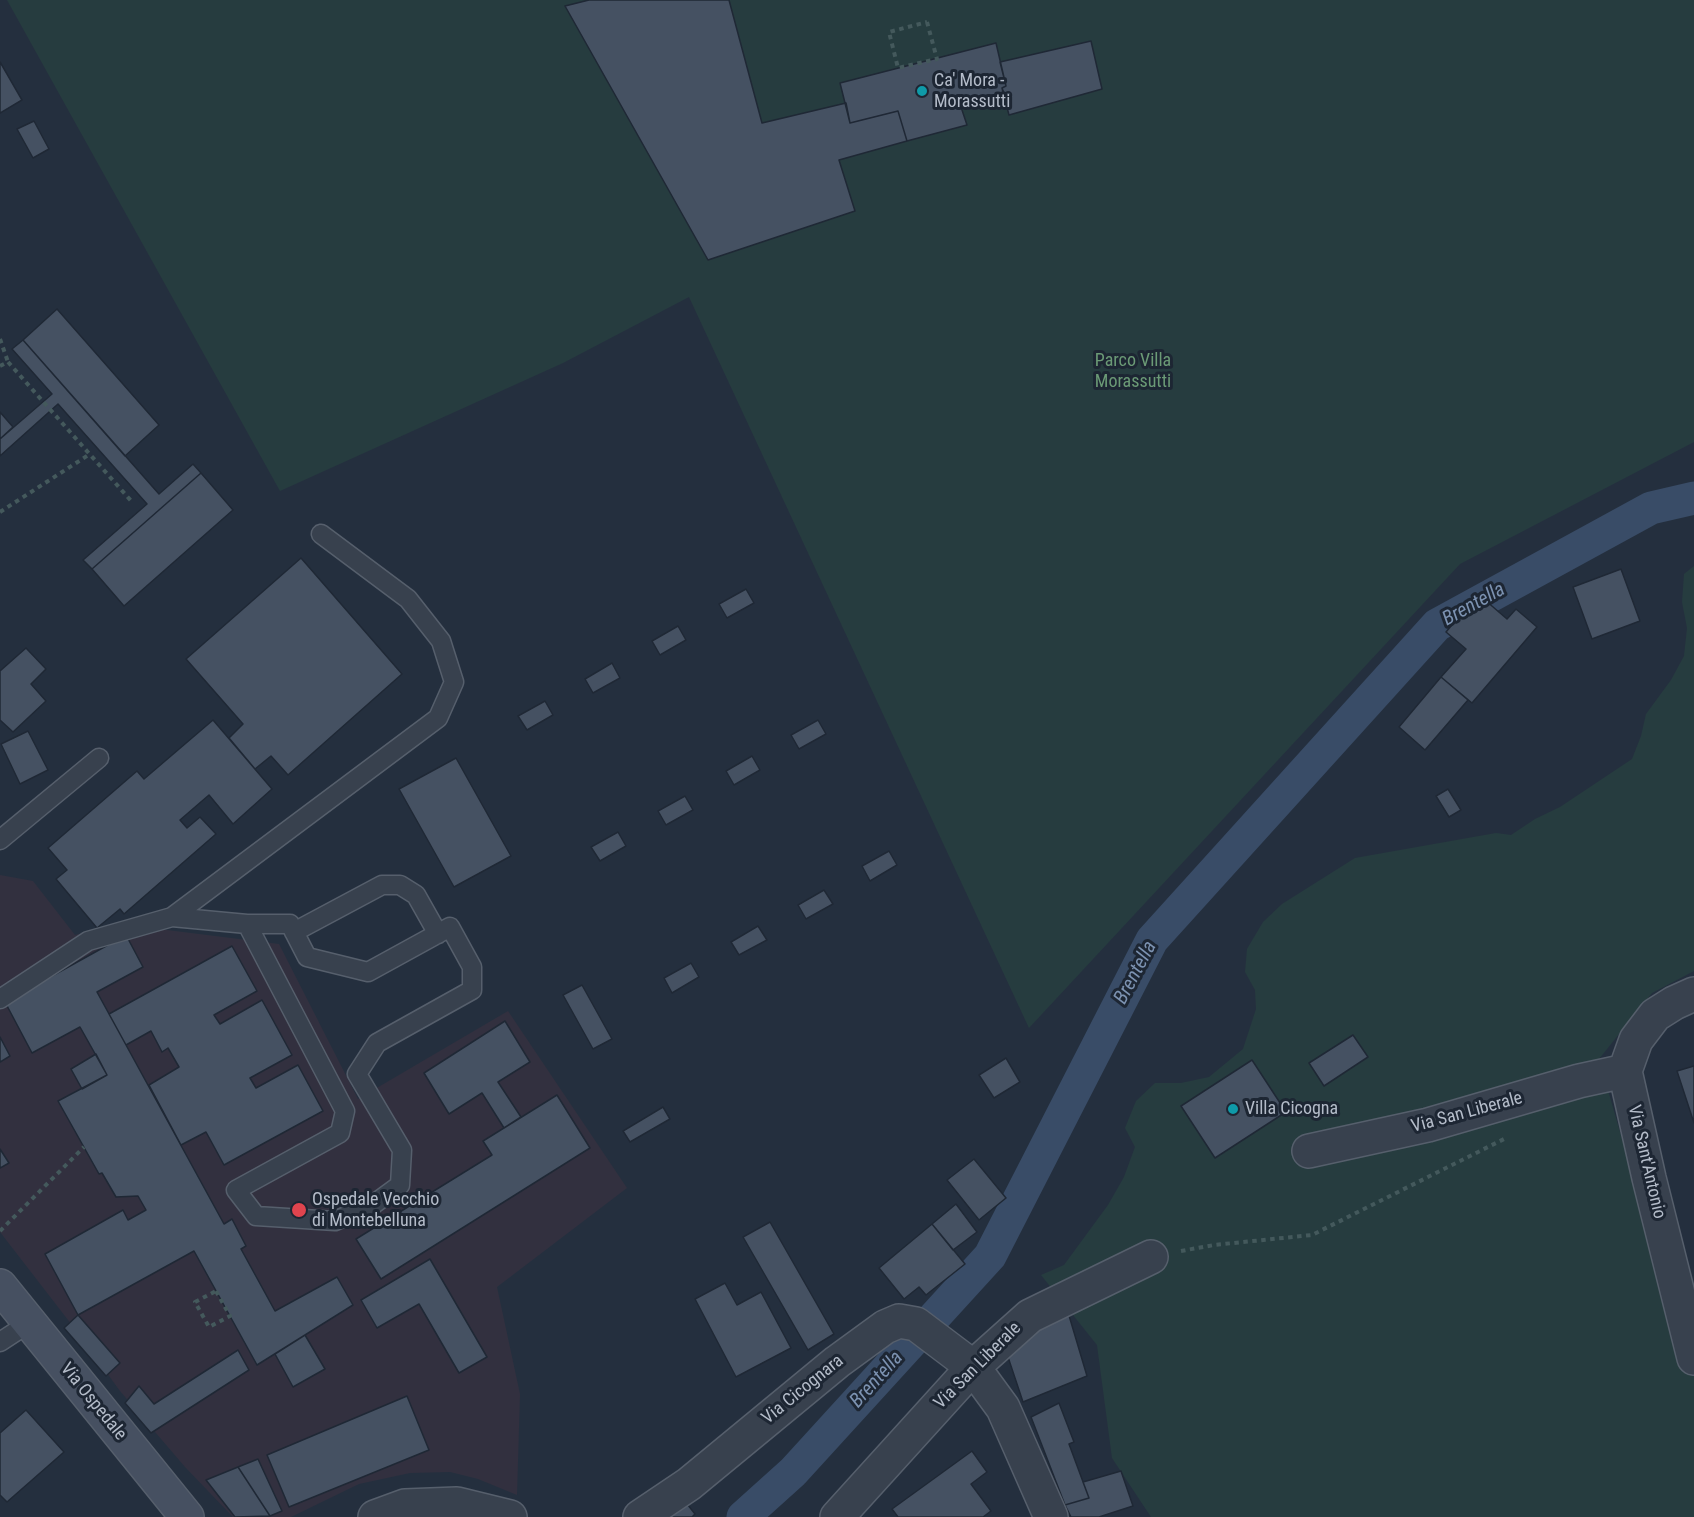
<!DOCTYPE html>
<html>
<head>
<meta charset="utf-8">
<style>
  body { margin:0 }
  canvas { display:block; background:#242f3e }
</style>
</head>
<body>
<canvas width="1694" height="1517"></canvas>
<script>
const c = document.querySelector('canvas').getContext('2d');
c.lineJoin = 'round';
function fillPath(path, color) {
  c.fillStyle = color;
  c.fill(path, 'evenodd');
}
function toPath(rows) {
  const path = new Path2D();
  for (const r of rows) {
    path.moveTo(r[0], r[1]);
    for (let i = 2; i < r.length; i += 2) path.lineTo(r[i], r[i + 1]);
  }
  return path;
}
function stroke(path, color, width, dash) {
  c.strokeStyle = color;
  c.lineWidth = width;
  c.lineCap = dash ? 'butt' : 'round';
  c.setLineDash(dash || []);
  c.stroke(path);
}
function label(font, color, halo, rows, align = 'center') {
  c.font = font + ' "Roboto Condensed",sans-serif';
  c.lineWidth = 6;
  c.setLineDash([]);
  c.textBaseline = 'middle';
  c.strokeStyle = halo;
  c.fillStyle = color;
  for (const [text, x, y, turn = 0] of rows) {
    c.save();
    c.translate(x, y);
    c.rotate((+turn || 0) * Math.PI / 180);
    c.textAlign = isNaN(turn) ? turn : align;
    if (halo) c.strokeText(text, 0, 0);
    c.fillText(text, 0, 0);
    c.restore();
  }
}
fillPath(toPath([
  [0,875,33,881,75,935,119,924,279,944,358,1099,508,1011,627,1188,497,1287,520,1394,517,1495,478,1479,450,1472,410,1473,359,1484,291,1517,233,1517,185,1467,120,1391,75,1329,0,1232]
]), '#32303f');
fillPath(toPath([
  [7,0,1694,0,1694,442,1460,564,1029,1028,689,297,563,363,280,491],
  [1694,566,1694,971,1652,993,1599,1059,1656,1257,1694,1352,1694,1517,1151,1517,1112,1458,1097,1345,1041,1275,1064,1265,1108,1205,1124,1177,1135,1147,1125,1128,1136,1101,1155,1083,1181,1083,1209,1077,1243,1049,1256,1009,1255,990,1245,972,1247,949,1263,922,1282,904,1355,858,1496,833,1511,835,1535,819,1560,807,1632,759,1641,736,1646,714,1671,680,1684,656,1687,628,1682,602,1684,574]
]), '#263c3f');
stroke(toPath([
  [743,1517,793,1472,990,1256,1152,940,1437,625,1651,508,1694,498]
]), '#394c67', 33);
const building = toPath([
  [589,0,729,0,762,123,846,103,850,123,898,111,907,141,839,160,855,211,708,260,565,6,589,0],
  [1091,41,1102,89,1009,115,1002,88,1006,86,1000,62,1091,41],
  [996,43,1006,86,1002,88,1004,93,960,104,967,125,907,141,898,111,850,123,840,83,996,43],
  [0,62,22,100,0,113,0,62],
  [34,121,49,149,33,158,17,129,34,121],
  [57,309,159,425,125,456,23,340,57,309],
  [23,340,159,494,193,464,201,473,92,569,83,560,147,504,58,404,0,456,0,439,52,394,12,349,23,340],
  [0,412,13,427,0,439,0,412],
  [201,473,233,510,124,606,92,569,201,473],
  [301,558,402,674,288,775,271,756,255,769,229,738,243,724,186,659,301,558],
  [1621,569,1640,621,1592,639,1573,587,1621,569],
  [746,589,754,603,727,618,719,604,746,589],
  [1478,594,1507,619,1516,609,1537,627,1472,703,1441,677,1466,649,1446,632,1478,594],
  [678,626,686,640,660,655,652,641,678,626],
  [26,648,46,669,31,684,46,701,13,732,0,720,0,671,26,648],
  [612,663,620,678,593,693,585,679,612,663],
  [1441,677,1468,700,1425,750,1399,727,1441,677],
  [545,701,553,715,527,730,518,716,545,701],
  [213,720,272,789,233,824,209,795,180,820,187,828,200,817,216,834,124,914,120,909,97,928,56,879,67,870,48,848,137,771,144,779,213,720],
  [818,720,826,734,799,749,791,735,818,720],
  [28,731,48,770,20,784,1,744,28,731],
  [752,756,760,770,734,785,726,771,752,756],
  [456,758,511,856,454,887,399,789,456,758],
  [1448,789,1461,810,1449,817,1436,796,1448,789],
  [685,796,693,810,666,825,658,811,685,796],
  [618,832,626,846,600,861,591,847,618,832],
  [889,851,897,865,870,881,862,866,889,851],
  [824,890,833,904,806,919,798,905,824,890],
  [758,926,767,940,739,955,731,942,758,926],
  [126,935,143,967,97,992,224,1224,232,1219,246,1246,241,1249,275,1311,337,1277,353,1305,257,1365,194,1251,78,1315,45,1254,123,1210,128,1220,146,1210,138,1196,116,1197,102,1173,99,1174,58,1101,107,1075,80,1027,32,1053,5,1002,126,935],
  [232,946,257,991,214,1015,220,1024,262,1000,292,1055,250,1078,256,1088,298,1065,323,1111,224,1165,206,1132,181,1145,149,1085,179,1067,168,1048,162,1052,151,1031,126,1045,109,1014,232,946],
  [691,963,699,977,672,993,664,978,691,963],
  [582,985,612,1039,593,1049,563,995,582,985],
  [505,1021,530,1062,498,1082,521,1117,504,1128,482,1093,449,1114,424,1073,505,1021],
  [1353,1035,1368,1057,1324,1086,1309,1063,1353,1035],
  [0,1037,10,1056,0,1062,0,1037],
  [96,1054,107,1075,82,1089,71,1069,96,1054],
  [1006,1058,1020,1082,994,1098,979,1075,1006,1058],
  [1252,1060,1286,1112,1215,1158,1181,1106,1252,1060],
  [1694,1066,1694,1123,1677,1071,1694,1066],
  [557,1095,590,1148,381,1279,356,1239,492,1155,483,1141,557,1095],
  [663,1107,670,1119,630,1142,623,1131,663,1107],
  [0,1149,9,1163,0,1168,0,1149],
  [974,1159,1006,1198,979,1220,947,1180,974,1159],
  [956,1204,977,1232,953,1250,932,1224,956,1204],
  [770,1222,834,1334,808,1350,743,1237,770,1222],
  [932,1224,965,1264,926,1295,919,1287,904,1299,879,1268,932,1224],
  [430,1259,487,1357,459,1373,419,1304,377,1328,361,1300,430,1259],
  [725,1283,737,1305,761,1292,791,1348,736,1377,695,1299,725,1283],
  [1065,1302,1087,1376,1023,1402,1004,1345,1065,1302],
  [78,1315,120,1363,106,1376,64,1328,78,1315],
  [305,1335,325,1369,293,1387,275,1354,305,1335],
  [238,1350,249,1370,151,1433,125,1403,139,1386,154,1404,238,1350],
  [407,1396,429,1450,289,1507,267,1455,407,1396],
  [1059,1403,1074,1442,1069,1444,1089,1498,1065,1505,1031,1417,1059,1403],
  [26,1410,64,1452,7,1502,0,1495,0,1433,26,1410],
  [972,1451,987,1472,971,1484,991,1511,983,1517,898,1517,892,1509,972,1451],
  [258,1459,282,1511,270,1516,238,1467,258,1459],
  [238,1467,270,1516,235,1517,206,1480,238,1467],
  [1121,1471,1133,1506,1099,1517,1071,1517,1065,1505,1089,1498,1083,1482,1121,1471],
  [680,1495,695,1514,692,1517,654,1517,680,1495]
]);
fillPath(building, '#455162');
stroke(building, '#1f2835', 1.5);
const lane = toPath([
  [0,840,99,758],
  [172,917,247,924,345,1111,340,1133,236,1190,256,1216,335,1221,374,1204,400,1185,402,1150,357,1074,377,1043,472,990,472,967,450,927,368,972,307,957,290,924,247,924],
  [294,932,382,885,400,885,416,895,438,934],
  [0,999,88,941,172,917,438,718,454,682,441,641,408,599,321,534],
  [0,1342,29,1323]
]);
const street = toPath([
  [1694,994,1674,1003,1655,1015,1636,1040,1625,1071,1649,1178,1694,1358],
  [1309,1151,1428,1125,1579,1081,1625,1071],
  [375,1517,405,1506,457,1504,510,1517],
  [640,1517,689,1484,837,1362,885,1327,899,1321,916,1324,973,1367,1003,1408,1051,1517],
  [837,1517,973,1367,1030,1316,1151,1257]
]);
const secondary = toPath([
  [0,1286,187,1517]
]);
stroke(lane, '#565f6c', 21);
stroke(street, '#565f6c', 36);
stroke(secondary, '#565f6c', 36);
stroke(toPath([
  [927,22,937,59,898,68,889,32,927,22],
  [0,339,8,362],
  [0,366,8,362,133,503],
  [0,512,90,454],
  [0,1231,84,1147],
  [1181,1251,1214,1245,1312,1235,1504,1139],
  [216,1291,230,1316,209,1327,195,1302,216,1291]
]), '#44595c', 4, [4.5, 4.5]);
stroke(lane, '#38414e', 18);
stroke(street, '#38414e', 33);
stroke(secondary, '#465061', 33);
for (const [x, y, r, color] of [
  [922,91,6,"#0f9aa8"],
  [1233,1109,6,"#0f9aa8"],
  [299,1210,8,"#e0444e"]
]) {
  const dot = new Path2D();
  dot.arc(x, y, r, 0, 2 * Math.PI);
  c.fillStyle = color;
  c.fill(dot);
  stroke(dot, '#1d2633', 2);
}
label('18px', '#b4bcc9', '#1d2633', [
  ["Ca' Mora -",934,81],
  ["Morassutti",934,102],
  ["Villa Cicogna",1245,1109],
  ["Ospedale Vecchio",312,1200],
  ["di Montebelluna",312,1221]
], 'left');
label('18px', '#6b9a76', '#1d2633', [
  ["Parco Villa",1133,361],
  ["Morassutti",1133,382]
]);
label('18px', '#b4bcc9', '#1d2633', [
  ["Via San Liberale",1467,1113,-15],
  ["Via Sant'Antonio",1646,1162,77],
  ["Via San Liberale",978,1366,-45],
  ["Via Cicognara",803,1390,-39],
  ["Via Ospedale",93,1402,51]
]);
label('italic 20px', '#7c92b1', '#1d2633', [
  ["Brentella",1474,605,-29],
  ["Brentella",1136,973,-62],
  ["Brentella",877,1380,-48]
]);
</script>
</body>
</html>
